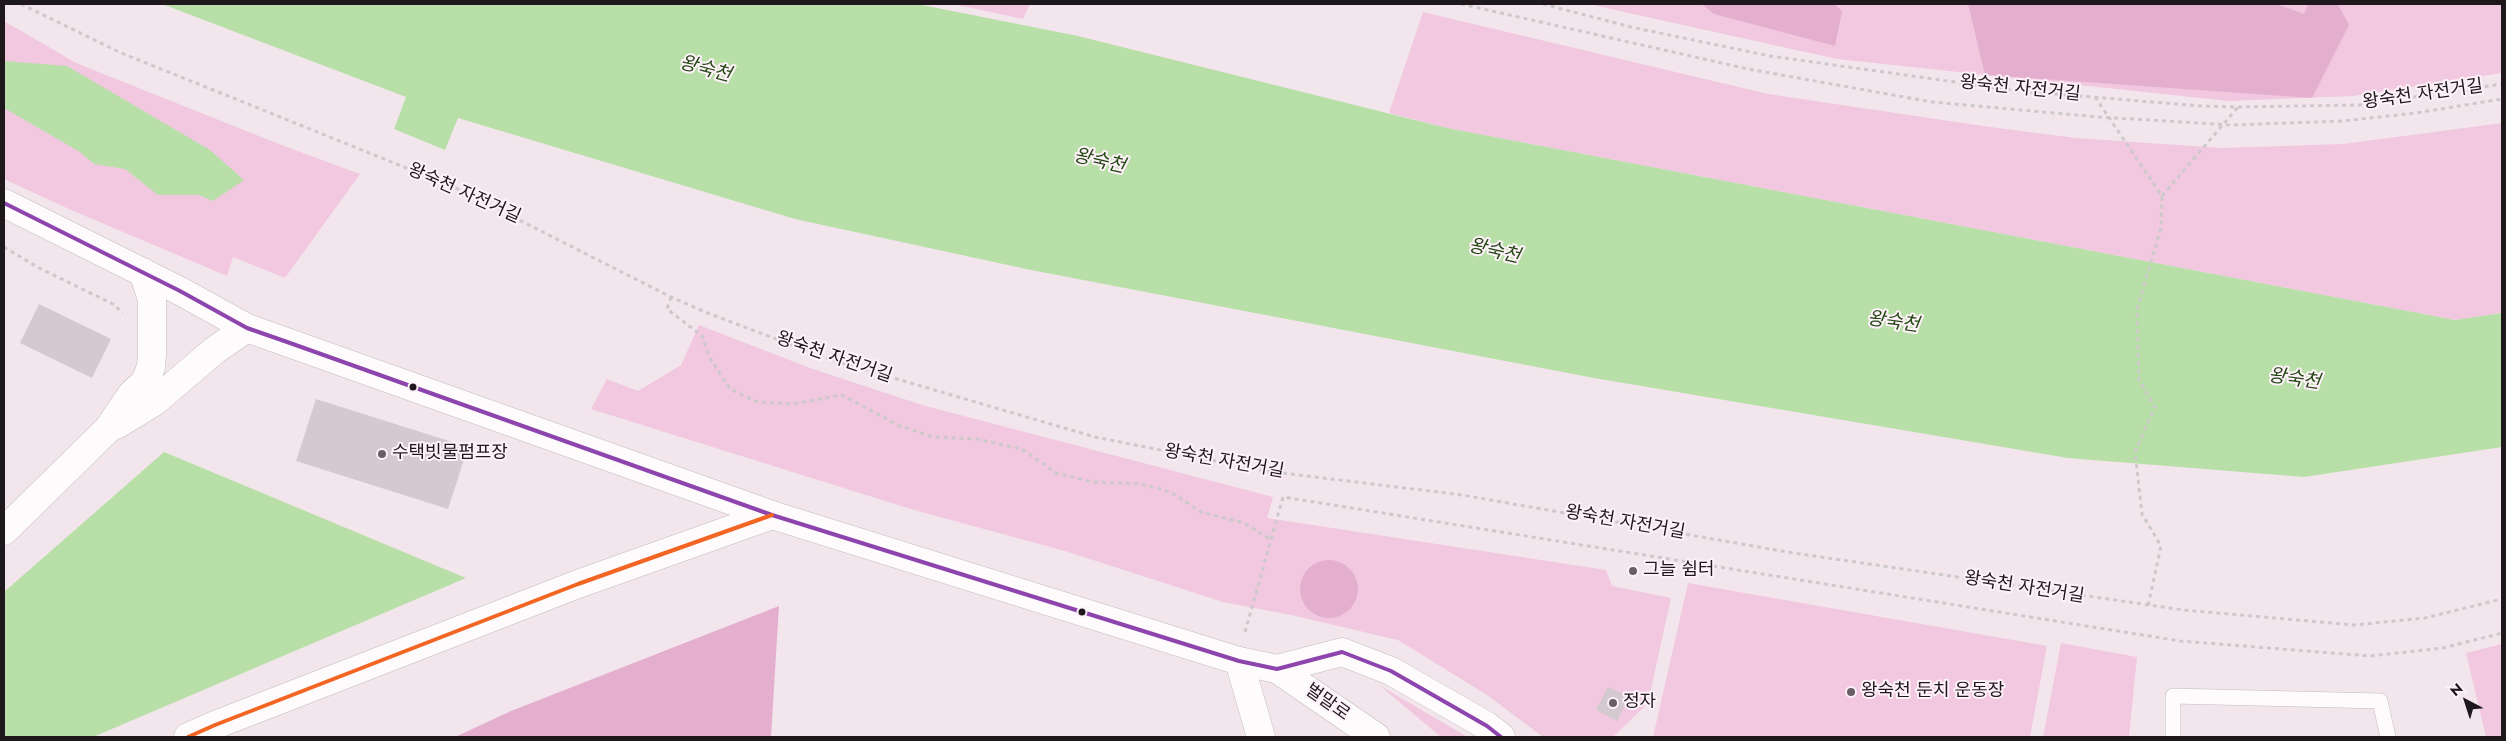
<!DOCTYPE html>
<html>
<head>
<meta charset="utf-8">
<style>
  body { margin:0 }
  #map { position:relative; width:2506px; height:741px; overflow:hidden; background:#f2e6ec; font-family:Jost,sans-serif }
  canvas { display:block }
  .frame { position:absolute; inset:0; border:5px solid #1e171b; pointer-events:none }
  .north { position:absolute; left:2441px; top:676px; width:50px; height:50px; -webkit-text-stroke:4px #fff1f9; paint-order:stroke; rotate:320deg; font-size:14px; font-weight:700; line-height:20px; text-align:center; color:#1e171b }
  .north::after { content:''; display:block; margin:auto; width:18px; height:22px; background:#1e171b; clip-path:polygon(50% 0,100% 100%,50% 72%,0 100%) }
</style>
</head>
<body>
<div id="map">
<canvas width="2506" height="741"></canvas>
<div class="frame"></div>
<div class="north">N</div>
</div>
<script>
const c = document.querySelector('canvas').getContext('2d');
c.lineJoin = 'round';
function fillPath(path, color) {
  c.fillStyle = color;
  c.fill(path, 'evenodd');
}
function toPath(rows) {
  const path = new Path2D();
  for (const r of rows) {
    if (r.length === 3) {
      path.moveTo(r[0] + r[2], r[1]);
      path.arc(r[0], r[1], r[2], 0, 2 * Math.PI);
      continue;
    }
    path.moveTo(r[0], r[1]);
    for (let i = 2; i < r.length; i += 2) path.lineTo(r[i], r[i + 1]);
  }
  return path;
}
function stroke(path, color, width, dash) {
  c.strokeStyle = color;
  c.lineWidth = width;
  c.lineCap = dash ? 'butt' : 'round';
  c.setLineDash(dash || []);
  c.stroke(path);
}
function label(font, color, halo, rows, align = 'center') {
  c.font = font + ' Jost,"Noto Sans KR",sans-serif';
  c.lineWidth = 4;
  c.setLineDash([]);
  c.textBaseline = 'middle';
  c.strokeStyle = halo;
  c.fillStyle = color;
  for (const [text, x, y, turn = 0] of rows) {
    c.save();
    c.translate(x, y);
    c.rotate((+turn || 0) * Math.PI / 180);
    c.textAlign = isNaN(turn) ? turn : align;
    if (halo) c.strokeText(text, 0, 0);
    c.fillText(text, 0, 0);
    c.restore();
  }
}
fillPath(toPath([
  [953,4,1030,4,1023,19],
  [1588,4,2502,4,2502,73,2353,96,2228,101,1837,59],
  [1423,12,1768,94,1983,126,2076,138,2221,148,2343,144,2502,123,2502,313,2455,320,1447,128,1389,113],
  [4,21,76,63,279,144,360,174,285,278,233,257,227,276,71,210,4,179],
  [699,325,810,368,922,405,1273,497,1267,518,1606,570,1612,586,1671,598,1648,703,1613,737,1543,737,1487,695,1398,640,1291,615,1223,602,1065,551,914,510,591,409,607,379,638,391,681,365],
  [1688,583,2047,646,2030,737,1653,737],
  [2061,643,2137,657,2129,737,2043,737],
  [2502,644,2502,737,2486,737,2466,653],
  [1379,685,1464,735,1467,737,1441,737]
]), '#f1c8df');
fillPath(toPath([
  [1702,4,1834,4,1842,11,1835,46,1714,14],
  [1968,4,2277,4,2304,14,2308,4,2338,4,2349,25,2312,98,1985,75],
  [1329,589,29],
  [779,606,771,737,455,737,511,711]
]), '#e4afcf');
fillPath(toPath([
  [162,4,917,4,1078,36,1447,128,2455,320,2502,313,2502,447,2304,477,2068,458,1594,378,1031,270,795,219,458,118,445,150,394,129,406,97],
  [4,61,67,66,210,150,244,180,213,201,199,195,158,195,125,169,94,164,80,152,4,108],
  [164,452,466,578,93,737,4,737,4,592]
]), '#b8dfa8');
fillPath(toPath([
  [39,304,111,339,92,378,20,343],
  [316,399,468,447,448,509,296,461],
  [1608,687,1629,697,1617,721,1596,710]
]), '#d3c9ce');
const service = toPath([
  [2173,737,2173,696,2380,701,2388,737]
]);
const minor = toPath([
  [1239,661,1261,737],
  [1277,669,1342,652,1391,671,1487,726,1501,737]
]);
const tertiary = toPath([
  [4,203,180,291,247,328,772,515,1239,661,1277,669,1376,737],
  [116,425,154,402,215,350,247,328],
  [4,531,108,429,131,395,145,382,151,367,152,355,152,300,143,272],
  [188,737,215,725,578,584,772,515]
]);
stroke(service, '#c3babe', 16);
stroke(minor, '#c3babe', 29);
stroke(tertiary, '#c3babe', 29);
stroke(toPath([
  [21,4,119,52,456,188,671,297,710,314,832,360,1095,437,1266,471,1462,495,1787,552,2183,610,2354,625,2425,618,2502,599],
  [1461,4,1748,69,1932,102,2099,117,2232,125,2342,121,2416,113,2502,99],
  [1543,4,1631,27,1770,56,2019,91,2201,106,2238,107,2359,105,2502,84],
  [2095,97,2162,196,2161,228,2137,309,2139,380,2155,407,2135,452,2142,514,2161,546,2148,606],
  [2162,196,2238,107],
  [4,247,39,268,113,304,123,313],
  [671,297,667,309,702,336,710,358,730,389,758,402,793,404,842,395,900,426,933,437,977,439,1022,449,1056,473,1094,482,1141,484,1171,492,1201,512,1244,523,1272,540],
  [1245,632,1283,497,2180,641,2370,656,2443,648,2502,633]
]), '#cdc9cb', 3, [4, 4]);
stroke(service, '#fdfbfc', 15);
stroke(minor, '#fdfbfc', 28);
stroke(tertiary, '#fdfbfc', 28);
stroke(toPath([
  [4,203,180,291,247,328,290,343,772,515,1239,661,1277,669,1342,652,1391,671,1487,726,1501,737]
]), '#8e44ad', 4);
stroke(toPath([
  [188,737,215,725,578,584,772,515]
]), '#f26522', 4);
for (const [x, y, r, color] of [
  [413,387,4.5,"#1e171b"],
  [382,454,5,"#685f64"],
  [1633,571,5,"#685f64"],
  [1082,612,4.5,"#1e171b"],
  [1851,692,5,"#685f64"],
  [1613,703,5,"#685f64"]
]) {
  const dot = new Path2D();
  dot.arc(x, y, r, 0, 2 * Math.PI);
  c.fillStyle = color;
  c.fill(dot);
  stroke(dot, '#fff1f9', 2);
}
label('18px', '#1e171b', '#fff1f9', [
  ["왕숙천 자전거길",2020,89,6],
  ["왕숙천 자전거길",2423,95,-8],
  ["왕숙천 자전거길",464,194,24],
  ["왕숙천 자전거길",834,358,19],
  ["왕숙천 자전거길",1224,462,10],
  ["왕숙천 자전거길",1625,523,10],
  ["왕숙천 자전거길",2024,588,9],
  ["벌말로",1327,703,35]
]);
label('18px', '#1e171b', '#fff1f9', [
  ["수택빗물펌프장",392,454],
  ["그늘 쉼터",1643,571],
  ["왕숙천 둔치 운동장",1861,692],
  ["정자",1623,703]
], 'left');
label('italic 19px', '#214812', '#fff1f9', [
  ["왕숙천",705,70,15],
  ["왕숙천",1099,162,13],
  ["왕숙천",1494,252,13],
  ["왕숙천",1893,323,8],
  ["왕숙천",2294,380,8]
]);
</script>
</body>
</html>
